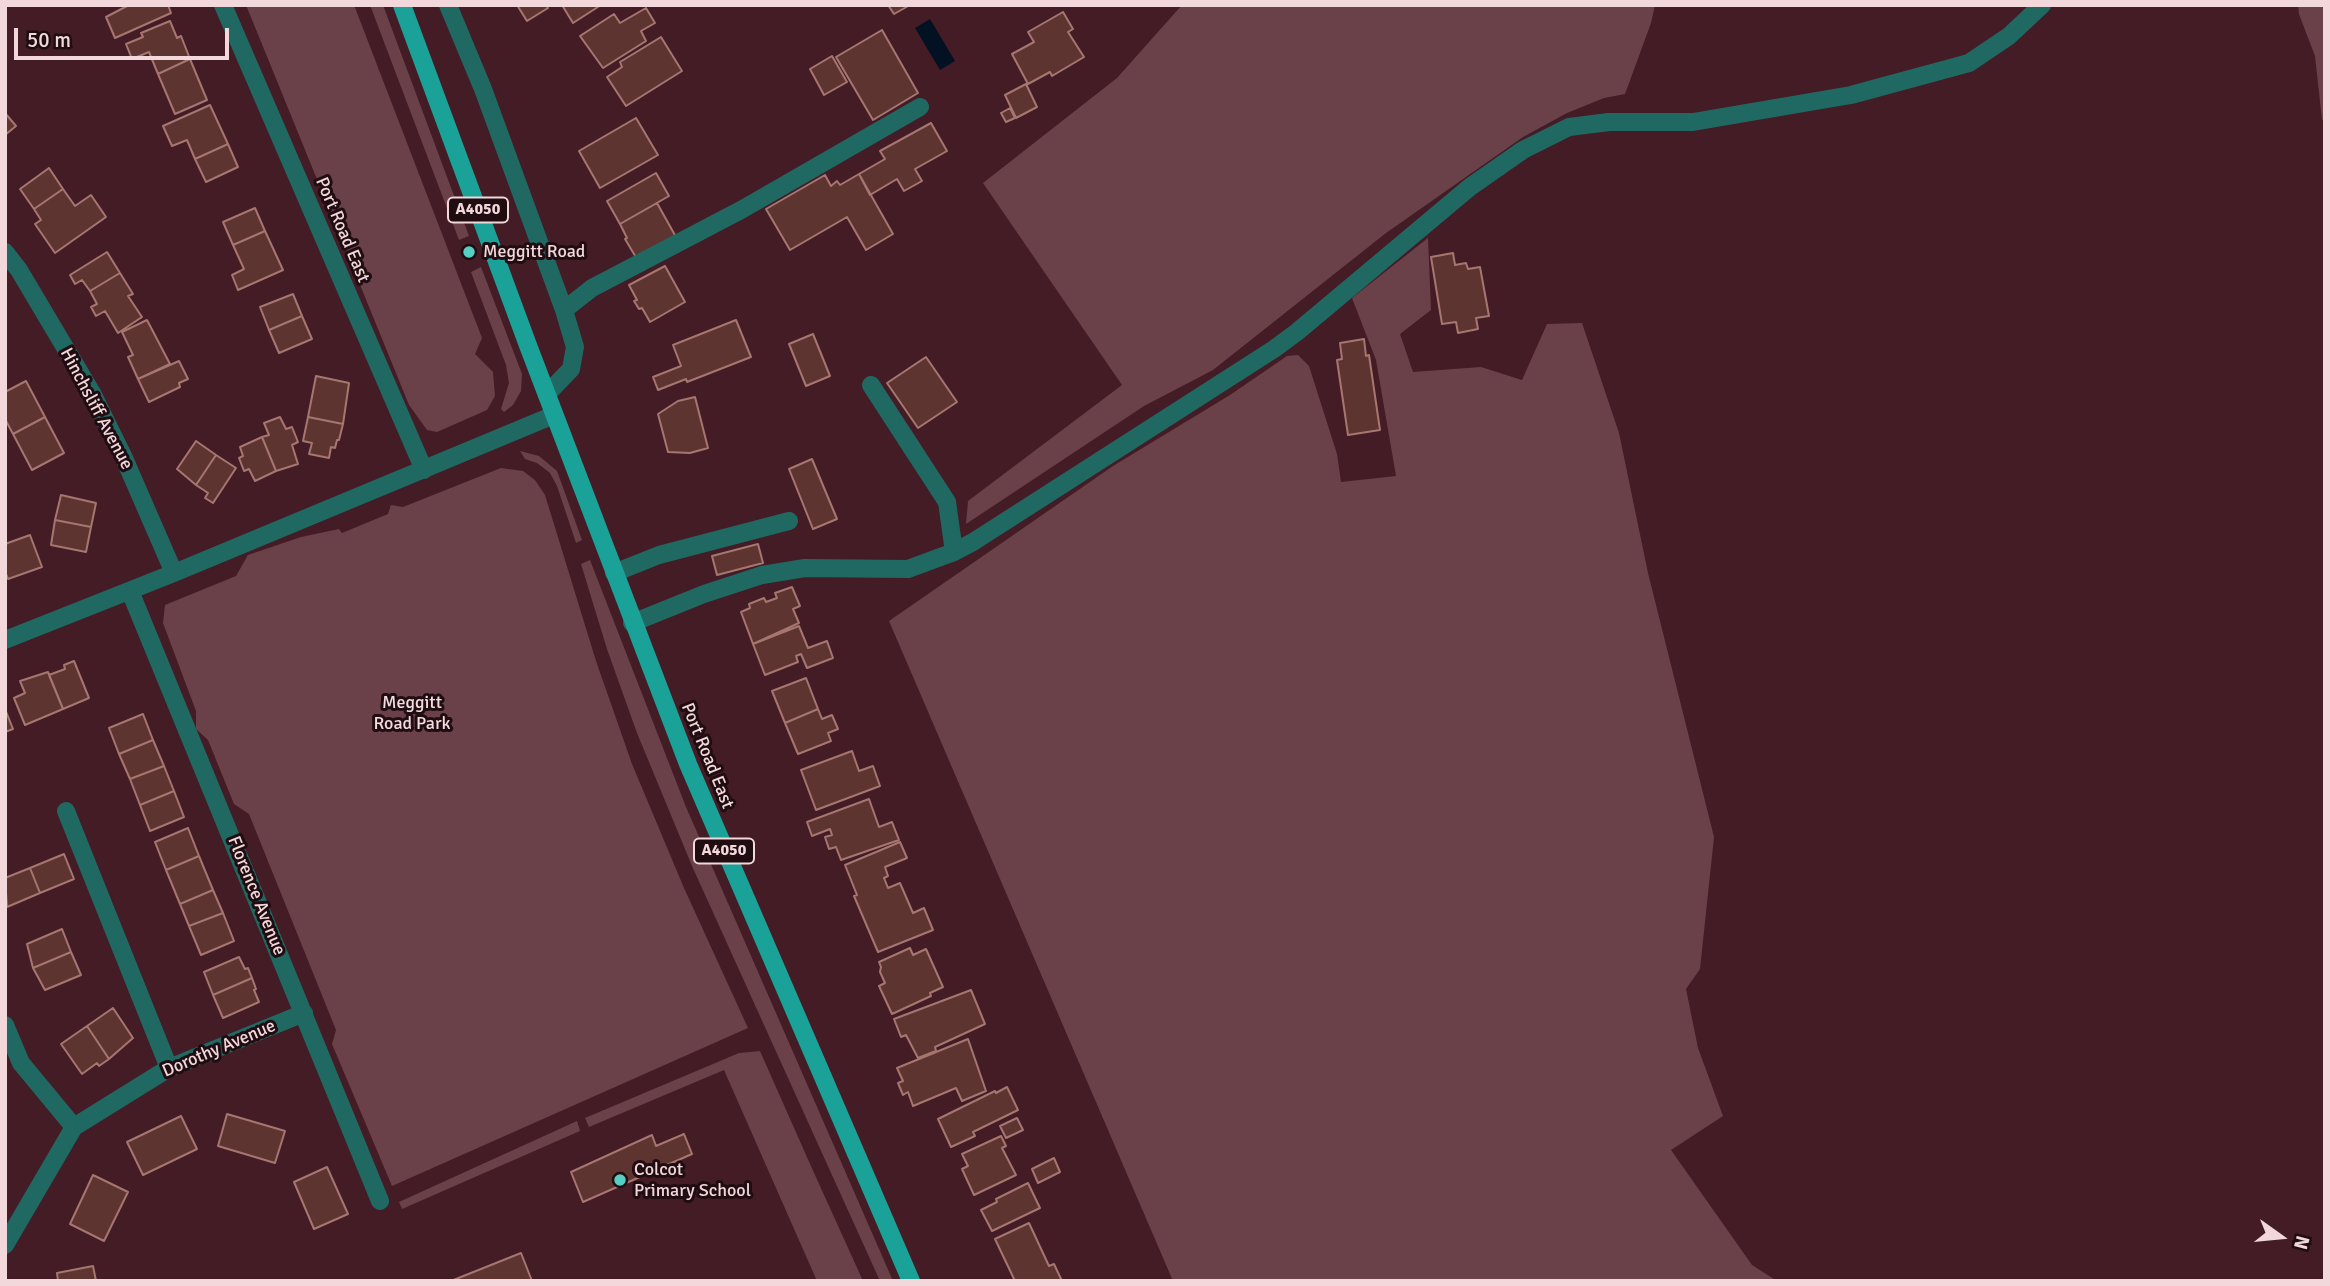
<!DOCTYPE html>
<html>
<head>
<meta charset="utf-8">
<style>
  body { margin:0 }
  #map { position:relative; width:2330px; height:1286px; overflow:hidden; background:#441c25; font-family:Signika,sans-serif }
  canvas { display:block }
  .frame { position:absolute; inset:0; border:7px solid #f2d7db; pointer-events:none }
  .north { position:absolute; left:2246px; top:1202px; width:70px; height:70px; -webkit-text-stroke:5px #1f0d11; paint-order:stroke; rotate:105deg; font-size:19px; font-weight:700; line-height:28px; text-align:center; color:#f2d7db }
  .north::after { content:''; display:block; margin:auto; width:24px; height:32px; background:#f2d7db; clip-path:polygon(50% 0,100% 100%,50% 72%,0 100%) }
  .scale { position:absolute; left:14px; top:28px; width:215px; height:32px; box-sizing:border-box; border:4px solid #f2d7db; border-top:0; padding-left:9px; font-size:21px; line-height:24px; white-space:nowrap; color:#f2d7db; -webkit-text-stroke:5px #1f0d11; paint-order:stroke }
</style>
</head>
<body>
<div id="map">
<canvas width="2330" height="1286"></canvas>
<div class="frame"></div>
<div class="north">N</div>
<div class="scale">50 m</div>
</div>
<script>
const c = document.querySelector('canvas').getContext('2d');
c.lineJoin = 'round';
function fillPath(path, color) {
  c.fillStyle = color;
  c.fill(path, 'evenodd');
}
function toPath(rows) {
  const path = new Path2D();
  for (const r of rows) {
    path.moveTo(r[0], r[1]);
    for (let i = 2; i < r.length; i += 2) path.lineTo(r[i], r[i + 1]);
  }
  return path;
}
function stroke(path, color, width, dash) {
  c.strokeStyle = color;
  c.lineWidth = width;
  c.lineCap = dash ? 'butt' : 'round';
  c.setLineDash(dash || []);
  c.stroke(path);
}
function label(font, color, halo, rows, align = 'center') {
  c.font = font + ' Signika,sans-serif';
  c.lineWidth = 6;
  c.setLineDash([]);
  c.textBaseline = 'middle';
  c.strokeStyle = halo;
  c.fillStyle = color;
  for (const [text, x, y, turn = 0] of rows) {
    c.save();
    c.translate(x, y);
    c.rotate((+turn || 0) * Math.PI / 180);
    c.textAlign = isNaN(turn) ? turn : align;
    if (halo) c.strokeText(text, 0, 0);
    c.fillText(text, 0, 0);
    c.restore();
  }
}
fillPath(toPath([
  [246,5,354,5,482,338,475,354,493,372,495,396,487,410,437,432,427,430,409,405],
  [370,5,383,5,469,236,459,240],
  [1182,5,1655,5,1651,23,1625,94,1604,98,1567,113,1523,137,1386,233,1213,370,1144,406,966,524,968,501,1122,385,983,183,1117,78],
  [2298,5,2325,5,2325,119,2322,120,2315,56,2299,14],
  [1428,238,1431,310,1400,334,1413,372,1481,367,1522,380,1547,324,1582,323,1619,433,1648,573,1714,837,1700,969,1686,989,1698,1048,1723,1116,1671,1150,1752,1265,1777,1281,1173,1281,889,621,1113,466,1230,395,1287,356,1298,355,1309,366,1337,454,1341,482,1396,476,1376,360,1352,298],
  [481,267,522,374,521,391,513,405,504,412,501,409,509,383,506,365,471,272],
  [520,451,539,456,557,471,582,540,576,543,557,486,550,473,537,463,525,459],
  [501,468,523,471,535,480,545,495,596,661,632,764,684,888,748,1028,392,1186,332,1044,336,1030,249,814,234,804,208,740,196,729,196,711,163,623,165,605,236,576,248,555,301,537,339,529,342,533,388,514,391,505,403,507],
  [590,560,686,807,893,1281,880,1281,692,866,637,733,607,649,581,564],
  [760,1051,810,1164,863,1281,817,1281,724,1070,589,1127,585,1118,739,1053],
  [577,1121,580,1131,402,1209,399,1202]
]), '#6b4149');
fillPath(toPath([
  [930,19,955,61,940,70,915,28]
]), '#031222');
const building = toPath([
  [129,5,168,5,171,13,115,38,106,17,129,5],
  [517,5,546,5,548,8,527,21,517,5],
  [562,5,601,5,573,23,562,5],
  [888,5,910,5,894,14,888,5],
  [646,8,655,23,641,31,646,41,603,68,580,36,614,14,620,23,646,8],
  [1063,12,1073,29,1068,32,1084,57,1052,76,1050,72,1028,84,1012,54,1034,42,1028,32,1063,12],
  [170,21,177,38,181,36,190,59,158,74,149,52,132,59,126,44,143,37,141,33,170,21],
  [882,30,918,93,873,120,836,57,882,30],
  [661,37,682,71,626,106,607,77,622,67,620,62,661,37],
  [832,56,847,82,824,95,810,69,832,56],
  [190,59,207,100,175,114,158,74,190,59],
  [1026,84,1037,107,1016,118,1005,95,1026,84],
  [210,105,228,144,195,159,187,140,172,146,163,126,210,105],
  [1010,108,1015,118,1006,122,1001,113,1010,108],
  [5,113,16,126,5,135,5,113],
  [636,118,658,155,600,188,579,151,636,118],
  [931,123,947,151,915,169,922,181,904,191,897,179,870,195,859,174,885,159,880,151,931,123],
  [228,144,238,167,206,182,195,159,228,144],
  [49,168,63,189,34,209,20,189,49,168],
  [656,173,669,196,620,224,607,201,656,173],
  [859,174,893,234,866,250,847,217,790,250,766,209,825,175,831,186,837,181,840,185,859,174],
  [63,189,75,206,91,195,106,217,55,253,35,224,41,220,34,209,63,189],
  [657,203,676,237,637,259,625,239,627,238,620,224,657,203],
  [255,208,265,231,233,245,223,222,255,208],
  [265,231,283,270,238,290,232,275,244,269,233,245,265,231],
  [107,252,120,273,90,291,82,280,75,284,70,275,107,252],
  [1453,253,1455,265,1466,263,1468,269,1480,267,1489,316,1476,318,1478,329,1458,333,1456,322,1442,324,1431,257,1453,253],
  [665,266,685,302,650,322,642,308,639,309,634,301,637,300,629,285,665,266],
  [120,273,133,294,128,296,142,317,118,333,105,311,96,316,91,307,97,304,90,291,120,273],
  [293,294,302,316,269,330,260,307,293,294],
  [302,316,312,339,279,353,269,330,302,316],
  [147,320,170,364,138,379,128,357,133,355,122,332,147,320],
  [736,320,751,357,687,382,686,379,658,390,653,377,681,366,673,345,736,320],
  [813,334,830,376,806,386,789,344,813,334],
  [1364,339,1366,356,1369,355,1380,430,1348,435,1337,360,1342,359,1340,343,1364,339],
  [926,357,957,402,918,428,887,383,926,357],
  [179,361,188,379,179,383,180,387,149,402,138,379,179,361],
  [316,376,349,383,343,424,308,417,316,376],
  [26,381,45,417,13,434,5,419,5,392,26,381],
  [695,397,708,448,690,453,668,452,658,414,678,401,695,397],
  [45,417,64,453,32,470,13,434,45,417],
  [280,417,286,429,292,427,298,442,292,445,298,464,276,471,262,437,269,435,264,423,280,417],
  [308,417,343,424,339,440,337,440,335,448,331,447,329,458,309,454,312,443,303,441,308,417],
  [262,437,276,471,255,481,249,469,244,471,239,458,243,456,240,447,262,437],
  [196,441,216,455,196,485,177,469,196,441],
  [216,455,236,468,213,503,205,498,208,493,196,485,216,455],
  [812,459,837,519,813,529,789,469,812,459],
  [61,495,96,503,91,527,55,520,61,495],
  [55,520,91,527,86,552,51,545,55,520],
  [30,535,42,567,8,579,5,571,5,544,30,535],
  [758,544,763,563,717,575,712,556,758,544],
  [792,587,800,606,793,609,799,623,753,644,741,612,750,608,749,604,764,598,766,602,777,598,775,593,792,587],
  [799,626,808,648,827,641,833,658,807,668,801,654,796,656,798,662,765,675,753,644,799,626],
  [74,661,89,698,63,709,49,675,65,669,64,665,74,661],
  [48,672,63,709,25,725,14,698,25,693,20,681,48,672],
  [806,678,818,709,785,723,772,691,806,678],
  [5,709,13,729,5,732,5,709],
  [818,709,822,719,832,715,838,729,828,733,831,741,798,754,785,723,818,709],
  [143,714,153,740,119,754,109,728,143,714],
  [153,740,164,766,130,779,119,754,153,740],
  [852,751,859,771,873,766,880,786,816,810,801,770,852,751],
  [164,766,174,791,140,805,130,779,164,766],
  [174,791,184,817,150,831,140,805,174,791],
  [869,799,879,827,892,822,899,840,841,860,836,847,829,849,825,837,832,835,830,829,812,836,807,822,869,799],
  [188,828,199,856,166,870,155,842,188,828],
  [900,842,907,858,885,867,888,876,884,878,888,888,900,883,913,913,924,908,933,930,878,952,854,896,857,895,845,865,900,842],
  [64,854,74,879,40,893,30,868,64,854],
  [199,856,213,890,180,904,166,870,199,856],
  [30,868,40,893,7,907,5,878,30,868],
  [213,890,223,913,189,926,180,904,213,890],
  [223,913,234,941,201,955,189,926,223,913],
  [62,929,71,952,33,968,27,944,62,929],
  [910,948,913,955,926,949,943,987,930,993,931,996,892,1014,879,986,885,983,880,972,881,967,879,962,910,948],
  [71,952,81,975,45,990,33,968,71,952],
  [239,957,245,969,248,968,252,978,213,995,204,972,239,957],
  [252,978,256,989,254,990,259,1002,223,1018,213,995,252,978],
  [971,990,985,1024,935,1047,936,1051,918,1058,906,1035,901,1037,894,1019,971,990],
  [113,1008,133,1038,109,1059,87,1026,113,1008],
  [87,1026,109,1059,99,1066,97,1063,82,1074,61,1044,87,1026],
  [968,1039,986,1091,962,1101,956,1088,913,1106,908,1092,903,1095,898,1083,903,1081,897,1068,968,1039],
  [1007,1087,1018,1110,973,1132,975,1136,951,1147,938,1119,995,1091,996,1093,1007,1087],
  [227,1114,285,1131,275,1163,218,1146,227,1114],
  [181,1116,197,1149,143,1175,127,1142,181,1116],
  [1017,1118,1023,1130,1006,1138,1000,1126,1017,1118],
  [684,1134,692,1154,583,1202,571,1172,652,1135,656,1146,684,1134],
  [1001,1136,1006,1146,1002,1148,1016,1175,974,1195,962,1169,968,1166,962,1154,1001,1136],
  [1054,1158,1060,1172,1038,1183,1032,1169,1054,1158],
  [327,1167,348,1214,314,1229,294,1182,327,1167],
  [93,1175,128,1192,104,1241,70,1224,93,1175],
  [1028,1183,1040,1208,992,1231,981,1210,997,1202,996,1199,1028,1183],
  [1029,1223,1049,1266,1054,1264,1062,1281,1015,1281,995,1239,1029,1223],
  [521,1253,532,1281,451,1281,521,1253],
  [93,1266,96,1281,58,1281,57,1273,93,1266]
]);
fillPath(building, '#5e3430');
stroke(building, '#a67670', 2);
stroke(toPath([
  [223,5,424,470],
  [448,5,483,89,564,310,575,347,571,369,547,394],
  [5,252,19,270,92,393,124,458,174,573],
  [564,310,592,288,741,210,920,107],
  [871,385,947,502,954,552],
  [614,573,659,555,789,521],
  [130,591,380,1201],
  [632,623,704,594,762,575,805,568,908,569,954,552,973,542,1274,349,1297,332,1470,187,1523,150,1569,127,1609,122,1693,122,1851,95,1969,63,2009,36,2042,5],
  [5,640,174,573,554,415],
  [66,811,169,1068],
  [5,1025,21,1063,74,1127],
  [5,1245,74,1127,169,1068,304,1013]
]), '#206963', 18);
stroke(toPath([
  [402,5,529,348,688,764,911,1281]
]), '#1aa298', 18);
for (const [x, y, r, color] of [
  [469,252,7,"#56cec3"],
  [620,1180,7,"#56cec3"]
]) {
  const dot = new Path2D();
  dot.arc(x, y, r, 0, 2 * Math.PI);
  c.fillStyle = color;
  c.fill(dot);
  stroke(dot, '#1f0d11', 2.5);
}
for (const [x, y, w] of [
  [478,210,60],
  [724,851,60]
]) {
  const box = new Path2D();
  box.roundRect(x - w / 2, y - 12.5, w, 25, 5);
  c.fillStyle = '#1f0d11';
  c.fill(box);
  stroke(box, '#f2d7db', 2);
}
label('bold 16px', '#f2d7db', null, [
  ["A4050",478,210],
  ["A4050",724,851]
]);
label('18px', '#f2d7db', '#1f0d11', [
  ["Port Road East",342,230,67],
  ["Hinchsliff Avenue",96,409,62],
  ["Port Road East",707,756,68],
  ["Florence Avenue",256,896,68],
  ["Dorothy Avenue",219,1049,-23]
]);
label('18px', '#f2d7db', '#1f0d11', [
  ["Meggitt Road",483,252],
  ["Colcot",634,1170],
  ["Primary School",634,1191]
], 'left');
label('18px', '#f4dde1', '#1f0d11', [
  ["Meggitt",412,703],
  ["Road Park",412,724]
]);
</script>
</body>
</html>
